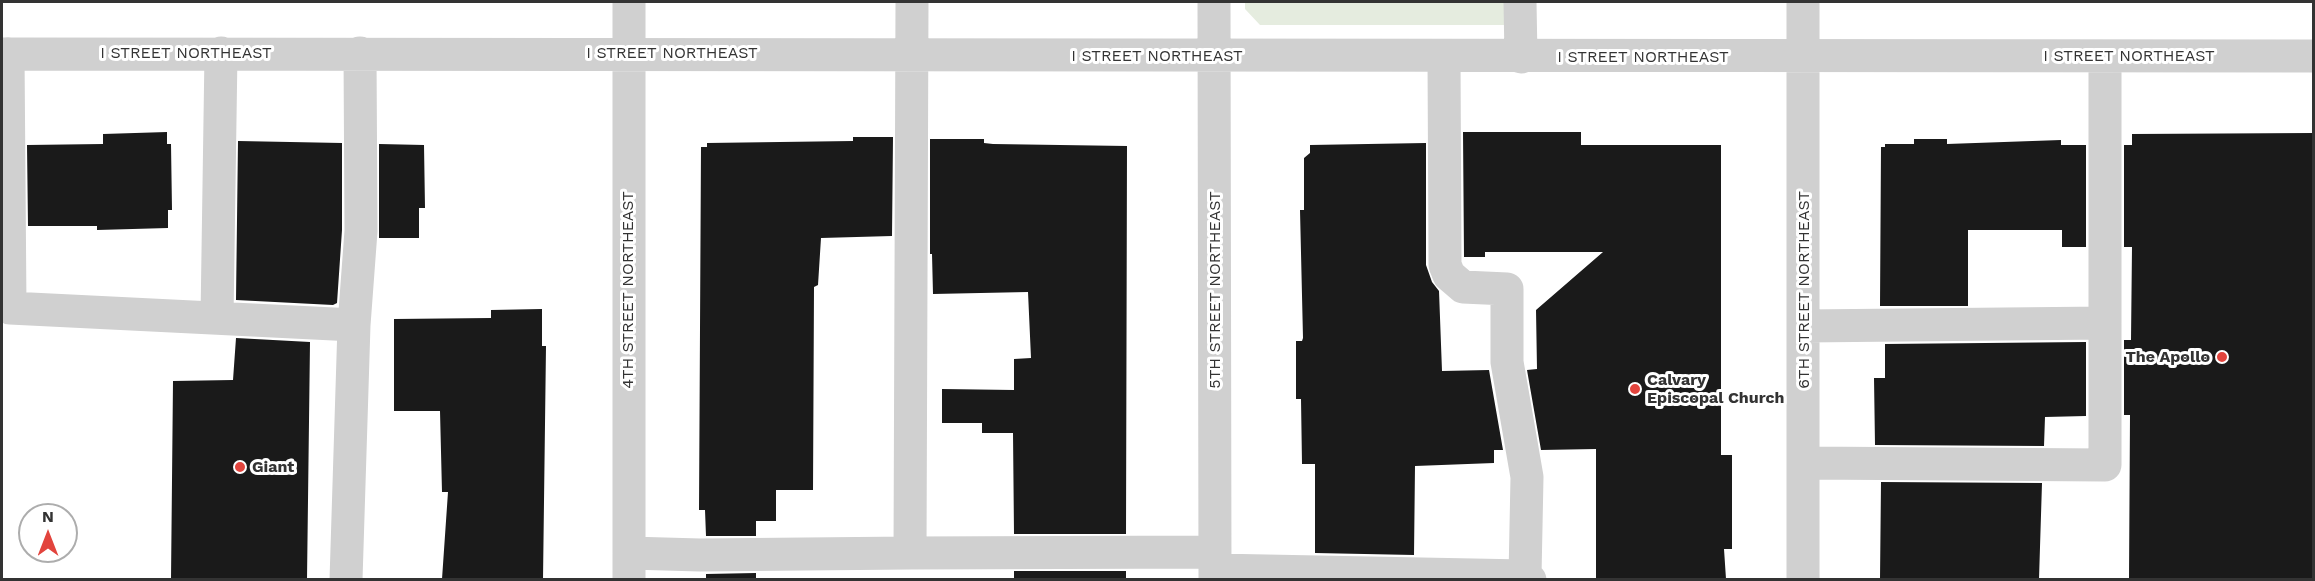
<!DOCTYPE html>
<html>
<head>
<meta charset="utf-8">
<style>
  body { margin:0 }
  #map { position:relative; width:2315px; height:581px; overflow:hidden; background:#fff; font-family:"Work Sans",sans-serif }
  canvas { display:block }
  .frame { position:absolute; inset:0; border:3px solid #333; pointer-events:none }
  .north { position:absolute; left:18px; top:503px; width:60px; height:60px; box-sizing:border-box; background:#fff; border:2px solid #adadad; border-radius:50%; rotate:0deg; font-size:16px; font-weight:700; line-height:24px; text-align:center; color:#333 }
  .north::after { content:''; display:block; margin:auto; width:21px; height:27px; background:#e2443d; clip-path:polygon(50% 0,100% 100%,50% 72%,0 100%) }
</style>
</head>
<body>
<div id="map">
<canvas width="2315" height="581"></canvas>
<div class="frame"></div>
<div class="north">N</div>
</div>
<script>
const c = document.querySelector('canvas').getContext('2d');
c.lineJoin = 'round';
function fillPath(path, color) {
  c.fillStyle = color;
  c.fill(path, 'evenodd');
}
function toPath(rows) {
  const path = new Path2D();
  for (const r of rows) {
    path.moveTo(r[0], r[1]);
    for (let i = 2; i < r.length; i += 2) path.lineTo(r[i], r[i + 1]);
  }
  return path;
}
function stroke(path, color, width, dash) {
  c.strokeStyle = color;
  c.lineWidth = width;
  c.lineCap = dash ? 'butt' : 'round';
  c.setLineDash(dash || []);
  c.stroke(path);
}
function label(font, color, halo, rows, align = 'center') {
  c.font = font + ' "Work Sans",sans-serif';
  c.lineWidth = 6;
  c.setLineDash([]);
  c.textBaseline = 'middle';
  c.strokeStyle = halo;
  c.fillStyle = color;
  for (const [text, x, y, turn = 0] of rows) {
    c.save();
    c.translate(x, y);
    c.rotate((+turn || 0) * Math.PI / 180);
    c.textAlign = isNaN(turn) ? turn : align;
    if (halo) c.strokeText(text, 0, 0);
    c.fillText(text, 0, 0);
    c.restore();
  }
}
fillPath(toPath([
  [1245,2,1512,2,1513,25,1260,25,1245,9]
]), '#e5ecdf');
fillPath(toPath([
  [167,132,167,144,171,144,172,210,168,210,168,228,97,230,97,226,28,226,27,145,103,144,103,134],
  [1463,132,1581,132,1581,145,1721,145,1721,455,1732,455,1732,549,1724,549,1726,579,1596,579,1596,449,1541,450,1527,370,1537,369,1536,310,1603,252,1485,252,1485,257,1464,257],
  [2313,133,2313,579,2129,579,2130,415,2124,415,2124,340,2131,340,2132,247,2124,247,2124,145,2132,145,2132,134],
  [853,137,893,137,892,236,821,238,818,285,814,287,813,490,776,490,776,521,756,521,756,536,706,536,705,510,699,510,701,147,707,147,707,143,853,141],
  [930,139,984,139,984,143,993,144,1127,146,1126,534,1014,534,1013,433,982,433,982,423,942,423,942,389,1014,390,1014,359,1031,358,1028,292,933,294,932,254,930,254],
  [1914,139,1947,139,1947,144,2061,140,2061,145,2086,145,2086,247,2062,247,2062,230,1968,230,1968,306,1880,306,1881,147,1885,147,1885,144,1914,144],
  [238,141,342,143,342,230,337,303,333,305,236,300],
  [1426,143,1426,265,1432,282,1439,291,1442,371,1489,370,1503,450,1494,450,1494,463,1415,466,1414,555,1315,553,1315,464,1302,464,1301,399,1296,399,1296,341,1302,341,1303,338,1300,210,1304,210,1304,158,1310,153,1310,145],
  [379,144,424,145,425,208,419,208,419,238,379,238],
  [542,309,542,346,546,346,543,579,442,579,448,492,442,492,440,411,394,411,394,319,491,318,491,310],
  [236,338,310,342,307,579,171,579,173,381,233,380],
  [2086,342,2086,416,2045,417,2044,446,1875,445,1874,378,1885,378,1885,344],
  [1881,482,2042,483,2039,579,1880,579],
  [1014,571,1126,571,1126,579,1014,579],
  [756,573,756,579,706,579,706,574]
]), '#1a1a1a');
stroke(toPath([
  [1214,2,1215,580],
  [1520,2,1521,57],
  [2,54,2314,56],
  [8,54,10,308,354,325,346,580],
  [1444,57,1445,265,1449,275,1463,287,1507,289,1507,362,1527,477,1525,576],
  [217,318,221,53],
  [354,325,361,231,360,53],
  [1804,326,2105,323],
  [1805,463,2105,465,2105,56],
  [629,553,700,555,910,553,912,2],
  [910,553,1215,552],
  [1215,570,1525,576,1530,580],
  [629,580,629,2],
  [1803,580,1803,2]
]), '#d0d0d0', 33);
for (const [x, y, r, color] of [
  [2222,357,6,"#e2443d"],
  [1635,389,6,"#e2443d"],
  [240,467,6,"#e2443d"]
]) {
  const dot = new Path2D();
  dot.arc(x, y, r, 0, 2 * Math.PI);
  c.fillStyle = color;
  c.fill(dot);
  stroke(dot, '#fff', 2);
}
label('16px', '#333', '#fff', [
  ["I STREET NORTHEAST",186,53],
  ["I STREET NORTHEAST",672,53],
  ["I STREET NORTHEAST",1157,56],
  ["I STREET NORTHEAST",2129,56],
  ["I STREET NORTHEAST",1643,57],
  ["4TH STREET NORTHEAST",628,290,-90],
  ["5TH STREET NORTHEAST",1215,290,-90],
  ["6TH STREET NORTHEAST",1804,290,-90]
]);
label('bold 16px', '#333', '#fff', [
  ["The Apollo",2210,357,"right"],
  ["Calvary",1647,380],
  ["Episcopal Church",1647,398],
  ["Giant",252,467]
], 'left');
</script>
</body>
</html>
